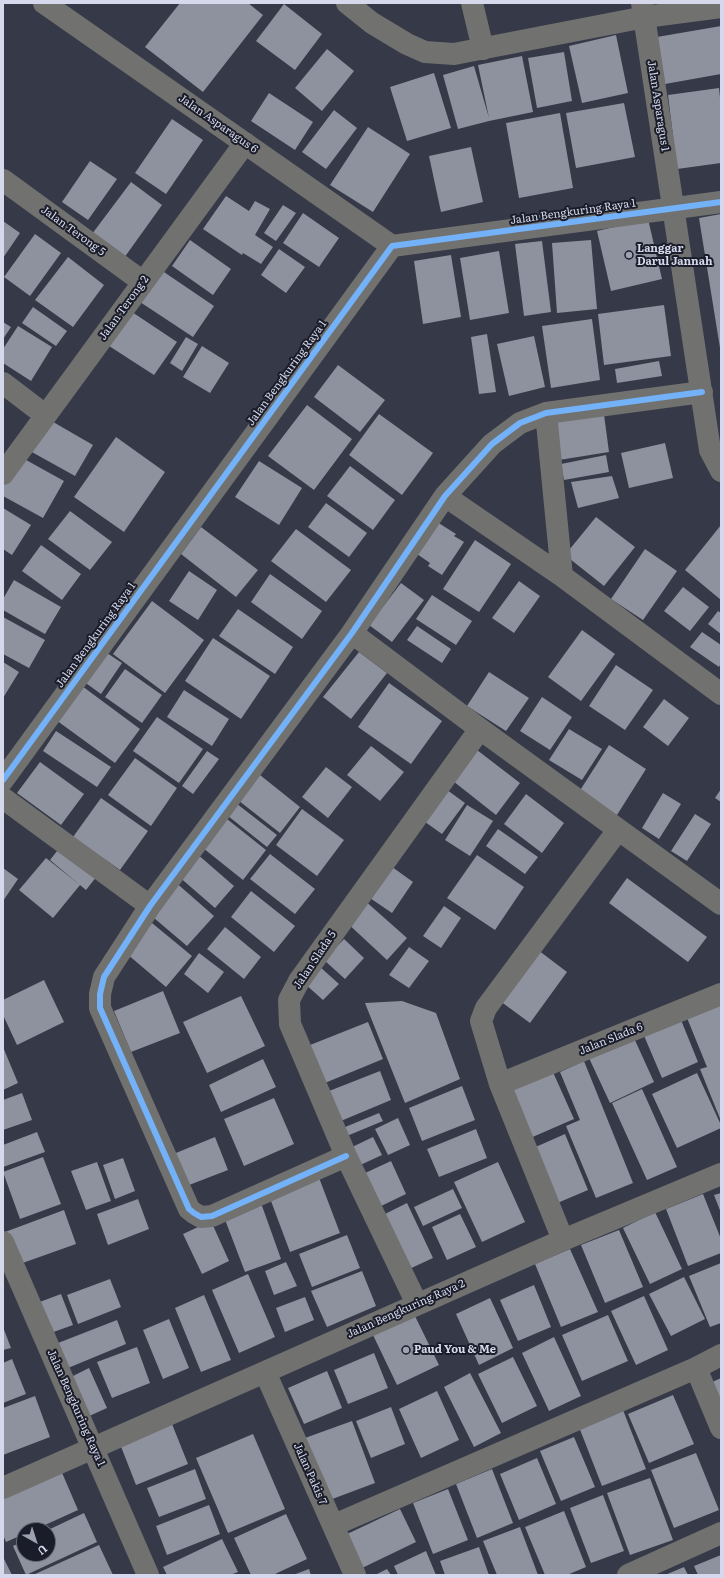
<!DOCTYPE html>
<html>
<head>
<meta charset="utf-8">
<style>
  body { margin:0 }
  #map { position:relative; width:724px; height:1578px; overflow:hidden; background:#363948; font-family:Literata,serif }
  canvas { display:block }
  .frame { position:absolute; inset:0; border:4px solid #d5d9eb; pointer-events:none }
  .north { position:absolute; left:16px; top:1522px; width:40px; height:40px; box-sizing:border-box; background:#1a1c29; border:1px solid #656877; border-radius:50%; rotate:141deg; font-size:11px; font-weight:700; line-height:16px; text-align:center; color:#d5d9eb }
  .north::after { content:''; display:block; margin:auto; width:14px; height:18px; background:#9da1b2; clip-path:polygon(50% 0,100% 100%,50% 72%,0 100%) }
</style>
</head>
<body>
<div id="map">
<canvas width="724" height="1578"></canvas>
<div class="frame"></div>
<div class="north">U</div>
</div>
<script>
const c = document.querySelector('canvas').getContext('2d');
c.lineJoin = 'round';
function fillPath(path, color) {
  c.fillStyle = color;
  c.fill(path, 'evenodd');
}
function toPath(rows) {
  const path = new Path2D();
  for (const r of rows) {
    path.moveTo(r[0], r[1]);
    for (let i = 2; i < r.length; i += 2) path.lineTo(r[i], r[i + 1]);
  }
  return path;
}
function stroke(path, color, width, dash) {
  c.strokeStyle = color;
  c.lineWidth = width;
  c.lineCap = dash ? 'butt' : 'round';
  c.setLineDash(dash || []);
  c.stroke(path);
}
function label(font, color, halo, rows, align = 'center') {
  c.font = font + ' Literata,serif';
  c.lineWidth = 4;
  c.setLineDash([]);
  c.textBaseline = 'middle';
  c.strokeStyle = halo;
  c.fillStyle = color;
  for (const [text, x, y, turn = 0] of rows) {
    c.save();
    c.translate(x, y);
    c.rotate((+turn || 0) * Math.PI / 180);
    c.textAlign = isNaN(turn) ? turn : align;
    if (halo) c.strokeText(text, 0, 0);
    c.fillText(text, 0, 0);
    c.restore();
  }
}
fillPath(toPath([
  [180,3,248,3,263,15,203,92,145,47],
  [284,4,322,34,295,70,256,41],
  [721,26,721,74,665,84,657,37],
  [616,35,628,93,582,103,569,46],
  [327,49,354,71,322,111,295,88],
  [564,52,572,101,537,108,528,58],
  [522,56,533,112,489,121,458,129,443,75,474,66,489,118,478,65],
  [434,73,451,128,407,141,390,87],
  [719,88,721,107,721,163,677,169,668,95],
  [269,93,313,122,295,150,251,121],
  [624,103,635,157,576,168,566,113],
  [334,110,357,128,326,169,302,152],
  [560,113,573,188,519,198,506,123],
  [172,119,203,140,166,194,135,173],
  [368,127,410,154,373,212,330,185],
  [471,147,483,202,441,212,429,156],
  [90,161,117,179,88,220,62,202],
  [131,182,162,205,124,258,92,234],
  [226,196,249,211,255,201,270,209,255,235,273,247,261,264,243,253,242,255,203,229],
  [283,205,296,213,276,241,264,233],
  [303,213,339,238,319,267,283,243],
  [721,214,721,348,720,348,699,218],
  [648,219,662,279,611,291,597,231],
  [3,221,20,233,3,258],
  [35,234,61,253,30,296,4,277],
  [190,240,231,269,213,295,172,266],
  [591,240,597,309,557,313,552,243],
  [542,241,551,312,524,316,515,244],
  [279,249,305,267,286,293,261,275],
  [499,251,509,313,470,320,460,258],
  [451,255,461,317,423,324,414,261],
  [68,257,104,285,73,327,35,300],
  [161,270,214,306,193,337,140,302],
  [664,305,671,356,604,365,598,314],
  [33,307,67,331,56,346,22,323],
  [129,310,177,342,154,375,106,344],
  [592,319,600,380,551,388,542,326],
  [3,322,11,327,3,339],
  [18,326,52,347,31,381,3,363,3,349],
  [487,334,496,392,479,394,471,337],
  [534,336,545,387,509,396,497,344],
  [186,337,198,344,182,371,170,363],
  [202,346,229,363,210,393,183,377],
  [659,361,662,376,617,383,615,369],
  [338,365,385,400,360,432,314,397],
  [307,405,352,439,314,490,268,456],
  [603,407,609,452,559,460,553,415],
  [379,414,433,453,402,495,349,455],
  [48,419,93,445,75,476,30,451],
  [116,437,165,472,124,532,74,497],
  [665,443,673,478,629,488,621,453],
  [606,455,609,472,564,480,561,464],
  [19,456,64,481,43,518,3,496,3,484],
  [259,461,302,488,279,525,235,497],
  [350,466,395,500,373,530,327,496],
  [612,476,619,498,578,508,571,482],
  [326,503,367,533,349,557,308,527],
  [3,508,31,525,12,555,3,549],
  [70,511,112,542,90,570,48,539],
  [596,517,635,547,604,586,565,555],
  [437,522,456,534,454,536,464,542,442,575,428,566,430,563,417,554],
  [721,525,721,600,685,570],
  [201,527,258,570,236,597,181,554],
  [296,529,351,570,326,602,271,561],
  [475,540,511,564,479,612,443,589],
  [41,545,81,574,62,600,22,571],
  [645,549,677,571,643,620,611,599],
  [189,571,217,590,198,620,169,601],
  [270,574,322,611,302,639,251,602],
  [14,580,61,607,45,634,3,610,3,599],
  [519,581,540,596,514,633,492,618],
  [401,583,424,600,392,642,369,625],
  [683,587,709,607,690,631,664,611],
  [432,595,472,621,456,645,416,619],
  [152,601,204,640,165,693,113,654],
  [238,609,293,647,275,674,219,636],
  [718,611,721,613,721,634,708,624],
  [3,617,45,640,29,668,3,654],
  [417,626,451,649,442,663,407,640],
  [582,630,615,654,581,701,548,677],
  [702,632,721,645,721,663,719,667,690,647],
  [213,638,270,676,241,719,185,681],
  [104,651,122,663,101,694,83,681],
  [359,652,387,673,351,719,323,697],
  [3,662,19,672,3,698],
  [616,665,653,690,625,730,589,706],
  [125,669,162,695,142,723,105,697],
  [489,672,529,698,506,731,467,706],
  [389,683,442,721,411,764,358,727],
  [82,686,140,729,115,763,56,720],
  [184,690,229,719,212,746,167,717],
  [542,697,572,717,550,750,520,731],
  [664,699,689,718,668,746,643,727],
  [157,717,203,749,179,783,133,751],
  [569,729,602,749,582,780,549,760],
  [56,731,111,767,97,787,43,751],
  [609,745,646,769,617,815,579,792],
  [371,746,404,772,380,801,347,775],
  [477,750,520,783,496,815,453,781],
  [207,751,219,759,193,794,182,786],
  [135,758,177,788,151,826,108,795],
  [40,762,84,794,61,825,17,793],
  [326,767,352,787,328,818,302,797],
  [255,771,300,807,280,833,234,797],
  [443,787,465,803,442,834,421,819],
  [721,789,721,802,715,798],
  [663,793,681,804,659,839,642,828],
  [526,794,564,823,542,853,504,824],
  [101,798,148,831,120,870,73,837],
  [232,800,277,835,267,847,223,812],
  [467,805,493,821,470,856,445,840],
  [302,809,344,840,317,876,276,845],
  [695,814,711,824,687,861,671,851],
  [222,815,266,850,243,880,198,844],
  [498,829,538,857,525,874,486,846],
  [61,846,97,876,86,890,50,860],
  [196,853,234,886,215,908,177,875],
  [270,854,315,889,295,914,250,879],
  [477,855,524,887,495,930,447,898],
  [46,858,80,885,53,918,19,890],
  [388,864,413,882,392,913,367,896],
  [3,868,18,879,3,901],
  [627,878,707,937,688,962,609,903],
  [173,880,214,916,187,946,147,912],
  [251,891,295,926,274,952,231,917],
  [363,899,407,938,387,960,344,920],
  [444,906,461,918,441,948,423,936],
  [152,923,192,956,166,987,127,954],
  [225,927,261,957,244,979,207,949],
  [344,939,364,958,345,979,324,960],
  [409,947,429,961,409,988,389,975],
  [538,950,567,972,530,1023,500,1001],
  [199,953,224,972,208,993,184,974],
  [319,966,339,984,323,1000,304,983],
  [44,980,64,1022,17,1045,3,1015,3,1000],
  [163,991,180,1033,131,1052,114,1011],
  [241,996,265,1046,207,1073,183,1022],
  [721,999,721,1121,700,1069,707,1067,685,1013],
  [402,1001,436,1013,460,1079,405,1103,365,1003],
  [679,1015,698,1062,662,1078,642,1031],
  [368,1022,383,1059,320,1085,305,1047],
  [634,1038,654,1082,610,1103,589,1058],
  [3,1047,18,1083,3,1090],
  [263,1059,276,1087,221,1112,209,1085],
  [584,1061,633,1183,596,1198,566,1126,580,1120,560,1072],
  [552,1070,574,1119,528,1139,507,1090],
  [380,1071,391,1100,336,1123,324,1093],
  [697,1073,721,1125,721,1128,677,1148,652,1094],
  [462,1086,475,1120,422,1141,409,1108],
  [642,1089,677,1167,647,1180,612,1103],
  [22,1093,32,1120,3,1130,3,1100],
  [274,1098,294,1144,244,1166,224,1119],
  [379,1113,383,1121,342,1138,338,1130],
  [398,1118,410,1145,388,1155,375,1129],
  [476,1129,487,1158,439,1177,427,1149],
  [37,1132,45,1152,3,1167,3,1145],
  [565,1134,588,1190,555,1204,531,1149],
  [215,1137,228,1170,184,1187,171,1155],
  [373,1137,382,1155,356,1167,348,1149],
  [43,1157,61,1204,20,1219,3,1172],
  [123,1158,135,1191,115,1199,103,1165],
  [391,1161,406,1194,379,1207,363,1174],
  [97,1162,111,1201,86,1210,71,1171],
  [498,1162,525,1222,482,1242,454,1182],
  [318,1175,340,1233,290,1252,268,1193],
  [453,1189,462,1208,423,1226,414,1207],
  [721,1193,721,1213,714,1195],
  [703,1194,721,1239,721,1253,688,1266,666,1209],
  [138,1199,149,1229,108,1245,97,1214],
  [261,1203,281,1259,245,1272,224,1217],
  [407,1203,433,1258,407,1270,381,1216],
  [64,1210,76,1244,17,1265,5,1232],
  [655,1212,682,1269,650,1284,623,1228],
  [460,1214,476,1247,447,1260,432,1227],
  [211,1221,229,1261,202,1274,183,1234],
  [619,1230,643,1287,605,1303,581,1245],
  [347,1235,360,1268,312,1287,299,1254],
  [570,1249,598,1312,561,1327,535,1264],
  [286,1262,297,1286,274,1295,265,1271],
  [721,1263,721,1323,710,1327,689,1276],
  [362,1271,376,1306,327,1327,311,1291],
  [248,1274,275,1337,239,1353,212,1290],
  [684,1277,705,1319,671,1336,649,1294],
  [110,1279,121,1307,78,1324,67,1295],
  [534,1285,551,1327,518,1341,500,1300],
  [61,1294,73,1325,48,1334,37,1303],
  [204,1295,231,1360,201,1372,175,1308],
  [644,1296,668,1350,636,1365,611,1311],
  [305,1297,314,1320,285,1332,276,1308],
  [490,1298,513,1348,479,1365,456,1314],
  [414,1314,439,1365,397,1385,373,1335],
  [608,1315,628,1361,582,1381,562,1335],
  [169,1319,189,1368,163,1379,143,1330],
  [117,1320,126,1344,68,1368,58,1343],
  [3,1327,11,1348,3,1350],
  [554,1337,581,1396,549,1411,522,1353],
  [137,1347,150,1383,112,1398,97,1362],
  [374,1353,388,1388,348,1404,334,1370],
  [513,1357,537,1406,502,1423,478,1374],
  [12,1359,26,1394,3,1403,3,1363],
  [89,1368,107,1408,87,1417,69,1378],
  [327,1371,342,1408,304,1424,288,1388],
  [470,1373,501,1433,474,1447,444,1387],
  [721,1378,721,1412,708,1384],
  [437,1391,459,1440,421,1458,399,1409],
  [673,1395,694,1444,649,1463,628,1414],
  [35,1396,50,1437,3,1455,3,1408],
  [391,1407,405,1444,371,1458,356,1421],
  [623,1410,646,1469,602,1486,579,1427],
  [352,1421,375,1483,327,1501,305,1438],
  [172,1424,188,1464,136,1485,120,1444],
  [253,1434,285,1509,228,1533,196,1458],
  [574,1437,595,1487,561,1501,540,1451],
  [696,1453,719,1510,674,1528,651,1470],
  [537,1458,556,1504,519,1520,500,1474],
  [60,1468,78,1510,34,1530,24,1530,24,1534,6,1542,3,1535,3,1492],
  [195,1469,206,1499,159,1517,147,1488],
  [492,1469,513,1523,477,1538,456,1484],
  [650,1478,673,1540,630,1555,607,1493],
  [448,1489,468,1540,433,1554,413,1503],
  [603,1495,624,1551,591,1563,570,1508],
  [209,1505,220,1534,167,1555,156,1526],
  [400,1509,416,1542,360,1569,345,1535],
  [564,1511,586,1567,567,1575,545,1575,525,1527],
  [84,1513,97,1542,26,1575,13,1546,24,1541,24,1554,48,1554,48,1530],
  [286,1514,307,1559,273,1575,251,1575,234,1538],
  [520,1527,538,1575,497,1575,483,1541],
  [222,1539,238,1572,230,1575,167,1575,163,1567],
  [99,1545,113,1575,33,1575],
  [479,1547,489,1575,445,1575,440,1561],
  [426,1551,436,1575,398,1575,394,1566],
  [721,1555,721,1575,698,1575,694,1566],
  [3,1557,12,1575,3,1575],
  [684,1567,688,1575,665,1575],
  [309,1569,311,1575,293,1575],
  [387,1569,391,1575,375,1575]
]), '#8e919e');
stroke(toPath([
  [44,3,392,246],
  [347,3,372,23,407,44,425,52,454,54,645,17,721,7],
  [472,3,483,49],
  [642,3,710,450,721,471],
  [3,180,143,282],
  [3,383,45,415],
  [546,413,562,576],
  [3,474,245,143],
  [445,496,562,576,721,694],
  [352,633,480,729,721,904],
  [3,780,392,246,721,202],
  [3,798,150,906],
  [500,1084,721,994],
  [346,1156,212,1216,201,1217,194,1213,189,1209,100,1008,100,994,104,977,150,906,352,633,445,496,492,444,520,423,546,413,702,392],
  [563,1240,500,1084,481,1021,486,1008,618,830],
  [3,1242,148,1575],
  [417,1304,346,1156,290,1024,289,1000,299,981,480,729],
  [696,1368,721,1428],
  [265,1372,355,1575],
  [3,1488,563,1240,721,1174],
  [334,1525,696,1368,721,1355],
  [628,1575,721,1533]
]), '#71716f', 22);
stroke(toPath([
  [3,780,392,246,721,202],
  [346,1156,212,1216,201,1217,194,1213,189,1209,100,1008,100,994,104,977,150,906,352,633,445,496,492,444,520,423,546,413,702,392]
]), '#73b2f8', 6);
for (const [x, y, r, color] of [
  [629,255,4,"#9da1b2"],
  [406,1350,4,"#9da1b2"]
]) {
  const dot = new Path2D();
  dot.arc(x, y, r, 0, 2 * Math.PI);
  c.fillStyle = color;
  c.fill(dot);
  stroke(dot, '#1a1c29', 1.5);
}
label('11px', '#d5d9eb', '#1a1c29', [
  ["Jalan Asparagus 1",658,106,81],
  ["Jalan Asparagus 6",218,124,35],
  ["Jalan Bengkuring Raya 1",573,212,-8],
  ["Jalan Terong 5",73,231,36],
  ["Jalan Terong 2",124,308,-54],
  ["Jalan Bengkuring Raya 1",287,373,-54],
  ["Jalan Bengkuring Raya 1",96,635,-54],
  ["Jalan Slada 5",315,960,-56],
  ["Jalan Slada 6",611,1039,-22],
  ["Jalan Bengkuring Raya 2",406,1309,-24],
  ["Jalan Bengkuring Raya 1",76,1408,66],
  ["Jalan Pakis 7",310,1474,66]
]);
label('bold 11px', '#d5d9eb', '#1a1c29', [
  ["Langgar",637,249],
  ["Darul Jannah",637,262],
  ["Paud You & Me",414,1350]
], 'left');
</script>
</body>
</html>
